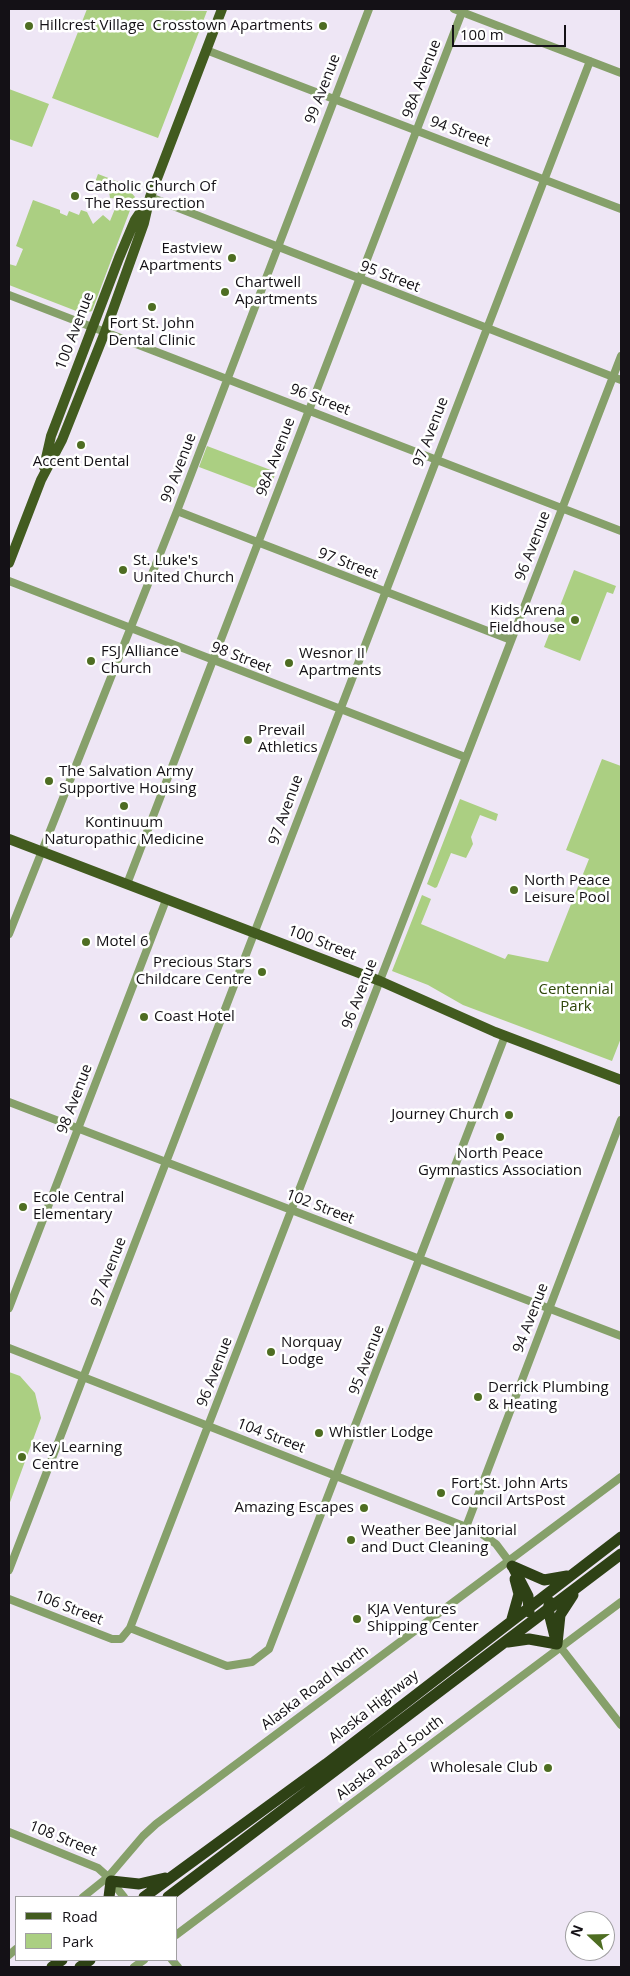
<!DOCTYPE html>
<html>
<head>
<meta charset="utf-8">
<style>
  body { margin:0 }
  #map { position:relative; width:630px; height:1976px; overflow:hidden; background:#eee6f5; font-family:"Open Sans",sans-serif }
  canvas { display:block }
  .frame { position:absolute; inset:0; border:10px solid #141116; pointer-events:none }
  .legend { position:absolute; left:15px; top:1896px; width:162px; height:65px; box-sizing:border-box; background:#fff; border:1px solid #a1a0a2; margin:0; padding:6px 9px; list-style:none; font-size:15px; color:#141116 }
  .legend li { display:flex; align-items:center; gap:10px; height:25px }
  .legend b { width:25px; border:1px solid #a1a0a2 }
  .north { position:absolute; left:565px; top:1911px; width:50px; height:50px; box-sizing:border-box; background:#fff; border:1px solid #a1a0a2; border-radius:50%; rotate:291deg; font-size:14px; font-weight:700; line-height:20px; text-align:center; color:#141116 }
  .north::after { content:''; display:block; margin:auto; width:18px; height:22px; background:#4e6d22; clip-path:polygon(50% 0,100% 100%,50% 72%,0 100%) }
  .scale { position:absolute; left:452px; top:25px; width:114px; height:22px; box-sizing:border-box; border:2px solid #141116; border-top:0; padding-left:6px; font-size:15px; line-height:18px; white-space:nowrap; color:#141116; -webkit-text-stroke:4px #fff; paint-order:stroke }
</style>
</head>
<body>
<div id="map">
<canvas width="630" height="1976"></canvas>
<div class="frame"></div>
<ul class="legend">
<li><b style="height:6px;background:#425b1f"></b>Road</li>
<li><b style="height:14px;background:#abcf82"></b>Park</li>
</ul>
<div class="north">N</div>
<div class="scale">100 m</div>
</div>
<script>
const c = document.querySelector('canvas').getContext('2d');
c.lineJoin = 'round';
function fillPath(path, color) {
  c.fillStyle = color;
  c.fill(path, 'evenodd');
}
function toPath(rows) {
  const path = new Path2D();
  for (const r of rows) {
    path.moveTo(r[0], r[1]);
    for (let i = 2; i < r.length; i += 2) path.lineTo(r[i], r[i + 1]);
  }
  return path;
}
function stroke(path, color, width, dash) {
  c.strokeStyle = color;
  c.lineWidth = width;
  c.lineCap = dash ? 'butt' : 'round';
  c.setLineDash(dash || []);
  c.stroke(path);
}
function label(font, color, halo, rows, align = 'center') {
  c.font = font + ' "Open Sans",sans-serif';
  c.lineWidth = 5;
  c.setLineDash([]);
  c.textBaseline = 'middle';
  c.strokeStyle = halo;
  c.fillStyle = color;
  for (const [text, x, y, turn = 0] of rows) {
    c.save();
    c.translate(x, y);
    c.rotate((+turn || 0) * Math.PI / 180);
    c.textAlign = isNaN(turn) ? turn : align;
    if (halo) c.strokeText(text, 0, 0);
    c.fillText(text, 0, 0);
    c.restore();
  }
}
fillPath(toPath([
  [87,9,207,11,158,138,52,98],
  [9,89,49,104,32,147,9,139],
  [98,174,124,184,135,197,92,311,84,314,9,285,9,264,16,266,23,249,16,246,33,200,60,210,60,213,67,216,69,211,79,215,81,210,87,212,93,224,103,215,110,221,119,199,110,198,108,185,95,189,94,185],
  [207,446,276,472,268,493,199,467],
  [574,570,616,586,613,594,607,592,580,661,544,647],
  [602,759,621,766,621,1038,612,1061,463,1005,428,985,392,971,422,895,431,899,421,924,505,959,508,954,548,962,589,859,566,850],
  [460,799,498,814,496,821,480,815,471,837,473,844,466,858,451,853,437,887,435,888,427,884],
  [9,1372,20,1376,35,1393,41,1418,9,1505]
]), '#abcf82');
stroke(toPath([
  [454,9,621,73],
  [206,50,621,209],
  [150,197,621,380],
  [9,295,621,531],
  [177,511,511,640],
  [9,581,465,757],
  [127,884,462,12],
  [9,934,177,511,369,9],
  [9,1102,621,1336],
  [9,1308,166,900],
  [9,1348,479,1532,496,1544,511,1564],
  [466,1527,621,1120],
  [9,1570,590,61],
  [9,1599,112,1639,121,1639,130,1628,621,356],
  [130,1628,227,1666,252,1662,269,1649,505,1036],
  [558,1644,621,1725],
  [9,1832,98,1868,108,1877,124,1897],
  [83,1897,108,1877,143,1836,156,1824,621,1477],
  [176,1935,621,1602],
  [9,1955,16,1949],
  [172,1960,178,1967],
  [134,1967,144,1960]
]), '#86a06a', 8);
stroke(toPath([
  [44,467,51,436,119,258,135,220,147,202],
  [9,563,41,480,62,440,105,332,144,223,150,197,222,9],
  [9,839,380,981,495,1032,621,1080]
]), '#425b1f', 10);
stroke(toPath([
  [512,1566,544,1580,567,1576],
  [513,1567,528,1596,529,1612],
  [550,1602,548,1609,555,1637],
  [512,1619,519,1594,515,1579],
  [508,1642,529,1639,557,1644],
  [557,1644,560,1615,573,1595],
  [109,1897,111,1881,139,1884,165,1878],
  [144,1897,326,1764,621,1537],
  [168,1897,621,1554],
  [52,1967,62,1960],
  [80,1967,90,1960]
]), '#2e4115', 11);
for (const [x, y, r, color] of [
  [29,26,5,"#4e6d22"],
  [323,26,5,"#4e6d22"],
  [75,196,5,"#4e6d22"],
  [232,258,5,"#4e6d22"],
  [225,292,5,"#4e6d22"],
  [152,307,5,"#4e6d22"],
  [81,445,5,"#4e6d22"],
  [123,570,5,"#4e6d22"],
  [575,620,5,"#4e6d22"],
  [91,661,5,"#4e6d22"],
  [289,663,5,"#4e6d22"],
  [248,740,5,"#4e6d22"],
  [49,781,5,"#4e6d22"],
  [124,806,5,"#4e6d22"],
  [514,890,5,"#4e6d22"],
  [86,942,5,"#4e6d22"],
  [262,972,5,"#4e6d22"],
  [144,1017,5,"#4e6d22"],
  [509,1115,5,"#4e6d22"],
  [500,1137,5,"#4e6d22"],
  [23,1207,5,"#4e6d22"],
  [271,1352,5,"#4e6d22"],
  [478,1397,5,"#4e6d22"],
  [319,1433,5,"#4e6d22"],
  [22,1457,5,"#4e6d22"],
  [441,1493,5,"#4e6d22"],
  [364,1508,5,"#4e6d22"],
  [351,1540,5,"#4e6d22"],
  [357,1619,5,"#4e6d22"],
  [548,1768,5,"#4e6d22"]
]) {
  const dot = new Path2D();
  dot.arc(x, y, r, 0, 2 * Math.PI);
  c.fillStyle = color;
  c.fill(dot);
  stroke(dot, '#fff', 2);
}
label('15px', '#141116', '#fff', [
  ["Hillcrest Village",39,26],
  ["Crosstown Apartments",313,26,"right"],
  ["Catholic Church Of",85,187],
  ["The Ressurection",85,204],
  ["Eastview",222,249,"right"],
  ["Apartments",222,266,"right"],
  ["Chartwell",235,283],
  ["Apartments",235,300],
  ["Fort St. John",152,324,"center"],
  ["Dental Clinic",152,341,"center"],
  ["Accent Dental",81,462,"center"],
  ["St. Luke's",133,561],
  ["United Church",133,578],
  ["Kids Arena",565,611,"right"],
  ["Fieldhouse",565,628,"right"],
  ["FSJ Alliance",101,652],
  ["Church",101,669],
  ["Wesnor II",299,654],
  ["Apartments",299,671],
  ["Prevail",258,731],
  ["Athletics",258,748],
  ["The Salvation Army",59,772],
  ["Supportive Housing",59,789],
  ["Kontinuum",124,823,"center"],
  ["Naturopathic Medicine",124,840,"center"],
  ["North Peace",524,881],
  ["Leisure Pool",524,898],
  ["Motel 6",96,942],
  ["Precious Stars",252,963,"right"],
  ["Childcare Centre",252,980,"right"],
  ["Coast Hotel",154,1017],
  ["Journey Church",499,1115,"right"],
  ["North Peace",500,1154,"center"],
  ["Gymnastics Association",500,1171,"center"],
  ["Ecole Central",33,1198],
  ["Elementary",33,1215],
  ["Norquay",281,1343],
  ["Lodge",281,1360],
  ["Derrick Plumbing",488,1388],
  ["& Heating",488,1405],
  ["Whistler Lodge",329,1433],
  ["Key Learning",32,1448],
  ["Centre",32,1465],
  ["Fort St. John Arts",451,1484],
  ["Council ArtsPost",451,1501],
  ["Amazing Escapes",354,1508,"right"],
  ["Weather Bee Janitorial",361,1531],
  ["and Duct Cleaning",361,1548],
  ["KJA Ventures",367,1610],
  ["Shipping Center",367,1627],
  ["Wholesale Club",538,1768,"right"]
], 'left');
label('15px', '#141116', '#fff', [
  ["98A Avenue",422,79,-69],
  ["99 Avenue",323,89,-69],
  ["94 Street",460,132,20],
  ["95 Street",390,277,21],
  ["100 Avenue",75,331,-69],
  ["96 Street",320,400,21],
  ["97 Avenue",431,432,-69],
  ["98A Avenue",276,457,-69],
  ["99 Avenue",179,468,-69],
  ["96 Avenue",533,546,-69],
  ["97 Street",348,564,21],
  ["98 Street",241,658,21],
  ["97 Avenue",286,810,-70],
  ["100 Street",322,943,21],
  ["96 Avenue",360,994,-69],
  ["98 Avenue",75,1099,-69],
  ["102 Street",320,1207,21],
  ["97 Avenue",109,1272,-69],
  ["94 Avenue",531,1318,-69],
  ["95 Avenue",367,1360,-69],
  ["96 Avenue",215,1372,-69],
  ["104 Street",271,1436,21],
  ["106 Street",69,1608,21],
  ["Alaska Road North",315,1688,-37],
  ["Alaska Highway",374,1707,-38],
  ["Alaska Road South",390,1758,-37],
  ["108 Street",63,1839,22]
]);
label('15px', '#2f4709', '#fff', [
  ["Centennial",576,990],
  ["Park",576,1007]
]);
</script>
</body>
</html>
